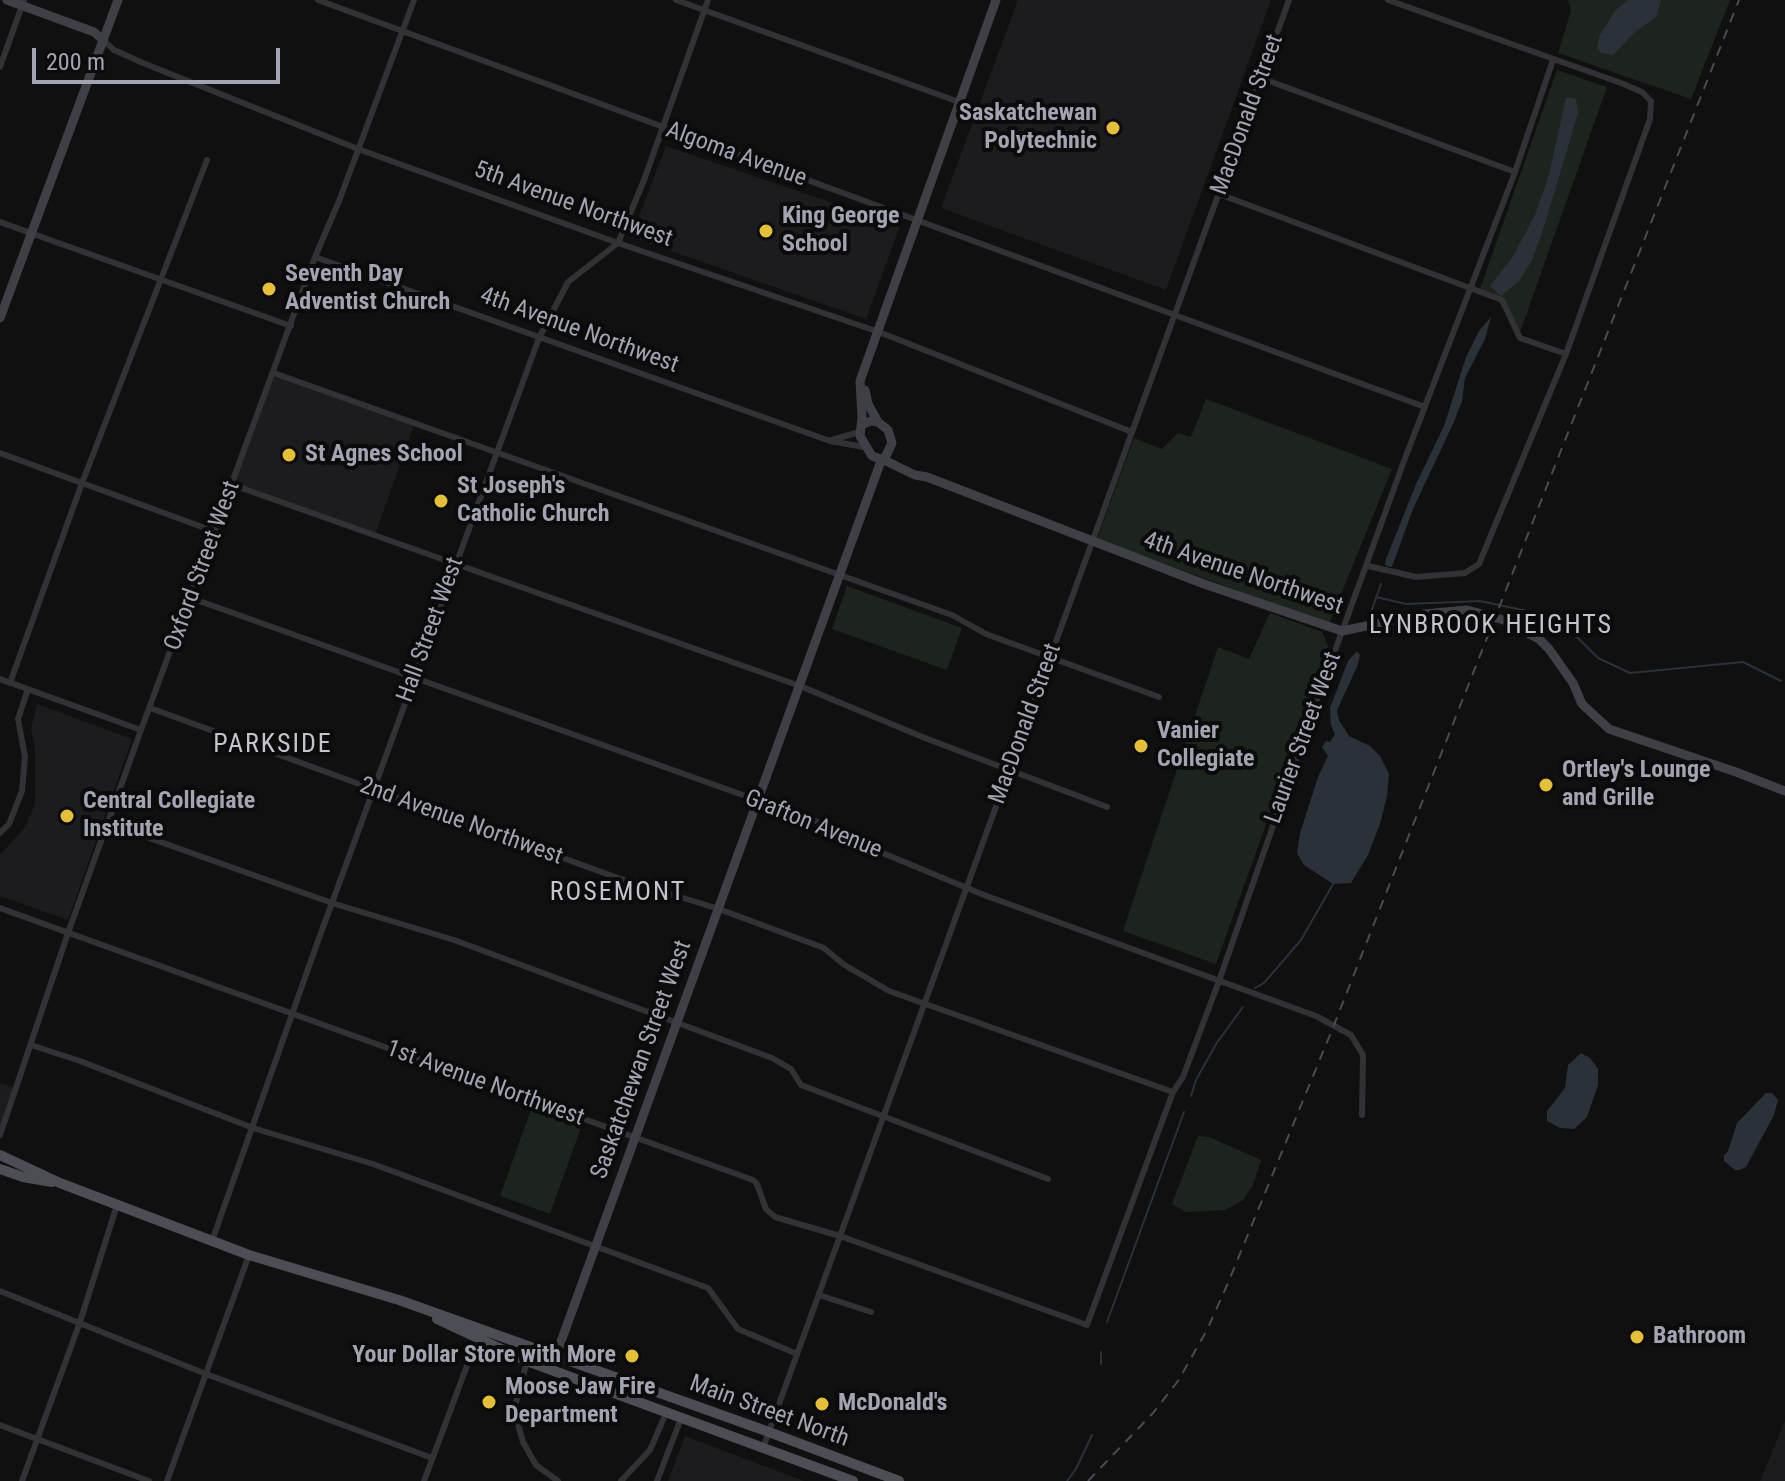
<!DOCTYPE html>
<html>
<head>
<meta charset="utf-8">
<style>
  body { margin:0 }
  #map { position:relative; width:1785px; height:1481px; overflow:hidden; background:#101011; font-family:"Roboto Condensed",sans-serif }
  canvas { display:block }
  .scale { position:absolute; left:32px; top:48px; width:248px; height:36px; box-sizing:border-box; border:4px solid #a2a5b1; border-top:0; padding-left:10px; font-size:24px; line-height:28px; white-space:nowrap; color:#a2a5b1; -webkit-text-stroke:6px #0b0b0c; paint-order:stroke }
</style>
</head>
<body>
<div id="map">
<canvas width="1785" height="1481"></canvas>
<div class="scale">200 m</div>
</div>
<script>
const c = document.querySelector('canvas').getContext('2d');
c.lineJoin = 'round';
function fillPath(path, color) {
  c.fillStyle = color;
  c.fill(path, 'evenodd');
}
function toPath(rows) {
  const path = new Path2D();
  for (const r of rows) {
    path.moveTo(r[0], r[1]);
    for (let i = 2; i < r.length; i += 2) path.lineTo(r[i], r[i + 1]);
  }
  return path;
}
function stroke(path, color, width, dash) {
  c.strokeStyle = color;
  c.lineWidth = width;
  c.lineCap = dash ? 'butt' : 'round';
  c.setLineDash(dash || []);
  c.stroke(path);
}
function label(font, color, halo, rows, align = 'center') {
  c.font = font + ' "Roboto Condensed",sans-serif';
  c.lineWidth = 8;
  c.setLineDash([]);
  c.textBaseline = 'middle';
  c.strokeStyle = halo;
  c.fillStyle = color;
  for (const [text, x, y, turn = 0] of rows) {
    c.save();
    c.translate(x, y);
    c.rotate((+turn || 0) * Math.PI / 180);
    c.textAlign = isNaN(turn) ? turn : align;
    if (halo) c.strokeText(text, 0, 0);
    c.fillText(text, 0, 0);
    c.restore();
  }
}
fillPath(toPath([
  [1018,0,1271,0,1166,290,941,208],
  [666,146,900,226,866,319,631,237],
  [274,373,415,422,375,535,233,485],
  [37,704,132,739,68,920,0,896,0,855,25,827,35,804,35,749,31,729],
  [0,1083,15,1088,0,1135],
  [1785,1421,1785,1481,1760,1481],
  [685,1436,804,1481,668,1481]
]), '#1c1c1e');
fillPath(toPath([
  [1568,0,1730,0,1691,99,1558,53,1571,11],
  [1557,70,1607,87,1518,338,1500,303,1480,289],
  [1206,399,1392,469,1329,624,1097,539,1134,438,1162,449,1178,433,1191,437],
  [847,586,962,628,947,670,832,629],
  [1270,613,1322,632,1329,648,1299,731,1297,731,1288,756,1290,757,1216,964,1123,931,1218,647,1249,659],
  [533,1104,583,1122,550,1214,500,1196],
  [1198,1136,1209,1137,1261,1160,1253,1185,1243,1200,1225,1210,1186,1212,1172,1204]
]), '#1d241e');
fillPath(toPath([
  [1628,0,1661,0,1656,17,1635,32,1613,55,1601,53,1597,48,1599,37,1614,12],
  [1566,97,1576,99,1578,113,1544,227,1532,260,1520,280,1501,296,1490,286,1512,258,1535,215,1549,175],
  [1491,317,1485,339,1465,378,1462,401,1453,424,1413,509,1393,564,1391,567,1385,565,1386,559,1416,484,1444,426,1466,357,1479,331],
  [1357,651,1360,655,1357,667,1337,710,1339,720,1349,736,1370,746,1380,756,1389,774,1387,796,1380,824,1368,855,1351,883,1333,884,1304,865,1297,853,1300,833,1318,777,1328,756,1322,747,1326,741,1330,742,1335,734,1331,725,1330,708,1348,661],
  [1581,1053,1590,1058,1598,1069,1598,1085,1587,1117,1574,1129,1560,1128,1547,1121,1547,1111,1565,1088,1568,1065],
  [1766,1093,1772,1093,1778,1100,1774,1115,1746,1167,1740,1170,1735,1170,1724,1161,1724,1155,1728,1151,1737,1123]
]), '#2a3139');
stroke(toPath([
  [1376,597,1406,604,1480,601,1527,611,1570,630,1598,658,1630,673,1743,662,1781,681],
  [1371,612,1381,584],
  [1255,988,1264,983,1301,940,1333,884],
  [1191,1096,1196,1080,1216,1044,1243,1007],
  [1107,1322,1184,1112],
  [1101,1364,1101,1352],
  [1067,1481,1076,1469,1092,1435]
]), '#2a3139', 2);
stroke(toPath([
  [318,0,1425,407],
  [676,0,959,102],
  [103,40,114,50,143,63,358,149,618,243,879,332,1132,432],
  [0,67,24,0],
  [1261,78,1515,172],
  [1219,194,1502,300,1520,338,1566,354],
  [0,222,291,326],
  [315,257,830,441,864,447],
  [274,373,952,615,986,634,1159,697],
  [832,440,859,432],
  [0,453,216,532],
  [233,485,800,686,925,738,1107,807],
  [1368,566,1416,577,1465,573,1479,564,1566,354,1650,119,1651,101,1642,92,1621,83,1388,0],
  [191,598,824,824,885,854,984,895,1316,1016,1351,1035,1363,1055,1362,1115],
  [0,679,141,730],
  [10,683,82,483,207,160],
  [150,708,618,878,719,909,824,948,843,964,889,991,1173,1092],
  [107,823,332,903,454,940,772,1058,791,1069,801,1085,1048,1179],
  [0,833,9,824,22,791,25,757,18,719,28,689],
  [0,908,753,1180,757,1184,766,1209,775,1217,840,1236,1087,1325,1173,1092,1183,1077,1219,981,1312,714,1404,461,1515,172,1553,60],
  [31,1045,80,1061,253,1128,373,1164,708,1288,738,1329,797,1354],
  [0,1135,68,933,141,730,315,257,339,201,414,0],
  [212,1241,314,952,539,338,568,282,618,243,644,180,708,0],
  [0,1291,206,1374,432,1458],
  [819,1295,871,1312],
  [527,1361,514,1410,523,1442,536,1465,558,1481],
  [0,1425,149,1481],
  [763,1448,1289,0],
  [22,1481,80,1322,117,1205],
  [167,1481,249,1255],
  [424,1481,478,1336],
  [621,1481,650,1450,667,1411],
  [657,1481,682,1416]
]), '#313136', 6);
stroke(toPath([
  [7,0,94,32,103,40],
  [0,318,118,0],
  [865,390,868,404,878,422],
  [861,425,871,421,878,422,888,430,892,443,884,460,872,456,860,436,862,417,860,381,996,0],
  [884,460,915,475,927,477,1204,584,1342,631,1424,614,1467,610,1504,620,1539,639,1549,649,1573,683,1582,704,1609,729,1736,772,1785,791],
  [551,1369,881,461]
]), '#3f4046', 9);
stroke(toPath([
  [0,1155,60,1183,249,1255,399,1300,769,1432,899,1481],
  [0,1169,23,1177,52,1182],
  [437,1319,527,1361,853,1481]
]), '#4d4e55', 10);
stroke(toPath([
  [1088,1481,1153,1413,1178,1381,1207,1330,1228,1283,1334,1025,1739,0]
]), '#4a4b51', 2, [10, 8]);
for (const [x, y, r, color] of [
  [1113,128,8,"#e5c034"],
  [766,231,8,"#e5c034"],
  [269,289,8,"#e5c034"],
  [289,455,8,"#e5c034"],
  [441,501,8,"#e5c034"],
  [1141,746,8,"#e5c034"],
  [1546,785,8,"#e5c034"],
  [67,816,8,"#e5c034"],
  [1637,1337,8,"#e5c034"],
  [632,1356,8,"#e5c034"],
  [489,1402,8,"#e5c034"],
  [822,1404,8,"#e5c034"]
]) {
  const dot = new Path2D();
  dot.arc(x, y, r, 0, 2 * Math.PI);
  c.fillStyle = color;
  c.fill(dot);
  stroke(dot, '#0b0b0c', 3);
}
label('bold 24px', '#a2a5b1', '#0b0b0c', [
  ["Saskatchewan",1097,114,"right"],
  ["Polytechnic",1097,142,"right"],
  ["King George",782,217],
  ["School",782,245],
  ["Seventh Day",285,275],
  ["Adventist Church",285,303],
  ["St Agnes School",305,455],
  ["St Joseph's",457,487],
  ["Catholic Church",457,515],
  ["Vanier",1157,732],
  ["Collegiate",1157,760],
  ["Ortley's Lounge",1562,771],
  ["and Grille",1562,799],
  ["Central Collegiate",83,802],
  ["Institute",83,830],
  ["Bathroom",1653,1337],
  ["Your Dollar Store with More",616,1356,"right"],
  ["Moose Jaw Fire",505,1388],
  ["Department",505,1416],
  ["McDonald's",838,1404]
], 'left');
label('24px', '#a2a5b1', '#0b0b0c', [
  ["MacDonald Street",1248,115,-70],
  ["Algoma Avenue",736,155,20],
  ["5th Avenue Northwest",573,205,20],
  ["4th Avenue Northwest",579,331,20],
  ["Oxford Street West",203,566,-70],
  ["4th Avenue Northwest",1243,574,19],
  ["Hall Street West",431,630,-70],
  ["MacDonald Street",1026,724,-70],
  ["Laurier Street West",1304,738,-70],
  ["2nd Avenue Northwest",461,822,20],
  ["Grafton Avenue",813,825,22],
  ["Saskatchewan Street West",642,1060,-70],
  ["1st Avenue Northwest",485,1084,20],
  ["Main Street North",769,1412,20]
]);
c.letterSpacing = '2px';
label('26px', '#c3c4ce', '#0b0b0c', [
  ["LYNBROOK HEIGHTS",1491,626],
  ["PARKSIDE",273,745],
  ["ROSEMONT",618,893]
]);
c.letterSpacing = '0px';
</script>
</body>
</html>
